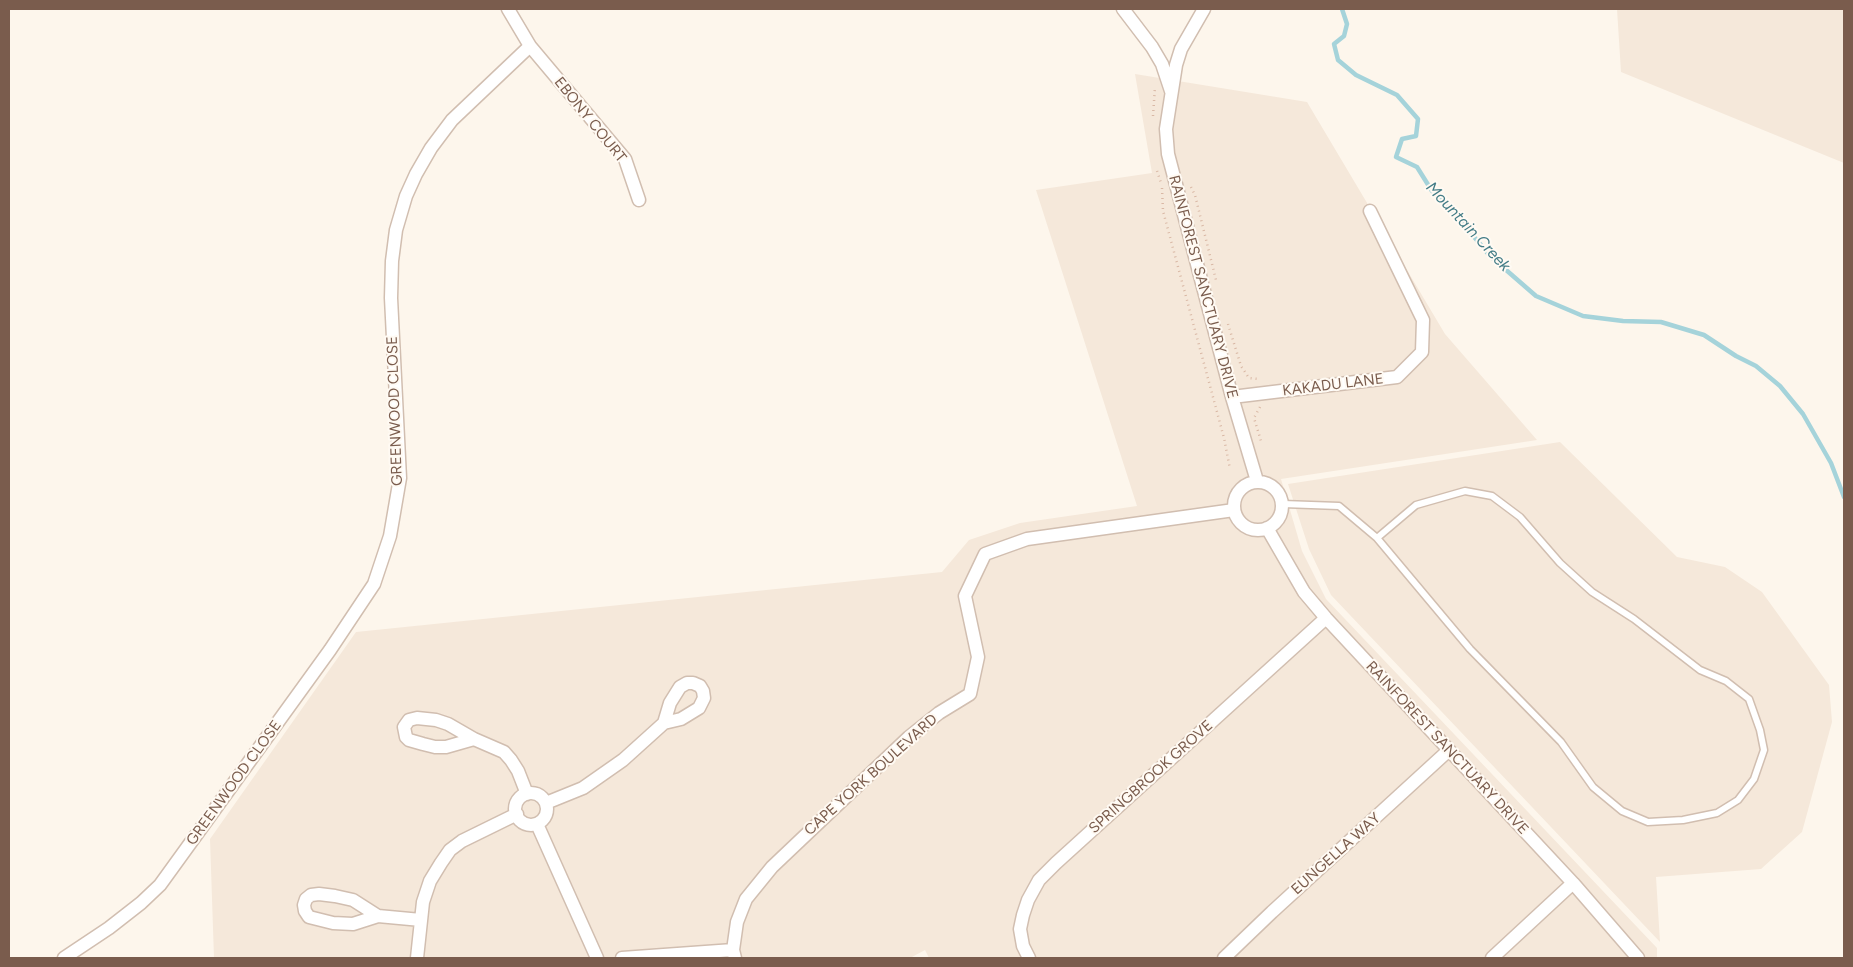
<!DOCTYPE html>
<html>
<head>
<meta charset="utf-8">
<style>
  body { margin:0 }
  #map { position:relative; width:1853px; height:967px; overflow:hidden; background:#fdf6ec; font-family:Figtree,sans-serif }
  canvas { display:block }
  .frame { position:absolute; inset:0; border:10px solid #7a5c4d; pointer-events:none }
</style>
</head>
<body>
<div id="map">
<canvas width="1853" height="967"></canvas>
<div class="frame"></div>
</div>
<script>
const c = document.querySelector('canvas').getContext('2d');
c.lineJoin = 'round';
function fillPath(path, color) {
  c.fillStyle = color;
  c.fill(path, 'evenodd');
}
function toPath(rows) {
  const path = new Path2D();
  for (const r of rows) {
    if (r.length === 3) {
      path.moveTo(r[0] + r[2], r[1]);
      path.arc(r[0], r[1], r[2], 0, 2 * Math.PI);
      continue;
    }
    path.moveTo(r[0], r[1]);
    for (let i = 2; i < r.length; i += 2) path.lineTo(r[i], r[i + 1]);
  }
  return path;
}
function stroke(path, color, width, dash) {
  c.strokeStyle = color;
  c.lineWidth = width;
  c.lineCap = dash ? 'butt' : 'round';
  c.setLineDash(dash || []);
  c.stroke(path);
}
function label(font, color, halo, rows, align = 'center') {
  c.font = font + ' Figtree,sans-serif';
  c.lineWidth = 4;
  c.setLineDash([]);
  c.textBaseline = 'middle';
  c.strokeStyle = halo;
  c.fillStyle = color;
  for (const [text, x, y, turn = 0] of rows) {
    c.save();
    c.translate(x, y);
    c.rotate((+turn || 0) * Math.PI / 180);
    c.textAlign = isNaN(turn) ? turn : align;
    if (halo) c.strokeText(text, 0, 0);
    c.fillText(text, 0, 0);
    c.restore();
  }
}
fillPath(toPath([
  [1617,9,1844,9,1844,163,1621,72],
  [1135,74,1307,102,1445,334,1537,440,1281,479,1302,551,1326,599,1657,948,1657,958,929,958,925,950,910,958,214,958,210,839,356,632,942,572,969,540,1020,523,1137,506,1036,190,1152,173],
  [1560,442,1677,557,1725,567,1762,592,1829,685,1832,722,1802,832,1761,869,1656,877,1660,942,1331,595,1309,549,1288,484]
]), '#f5e8da');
stroke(toPath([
  [1342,9,1347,24,1344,36,1334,44,1338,60,1356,75,1397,95,1418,119,1416,136,1402,139,1396,157,1417,167,1432,191,1461,221,1490,256,1536,296,1583,316,1623,321,1661,322,1704,335,1736,356,1756,366,1780,386,1803,414,1831,463,1844,497]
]), '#a5d3da', 4.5);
const lane = toPath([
  [1283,504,1339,506,1377,538,1470,649,1561,742,1593,787,1622,811,1648,822,1683,820,1717,813,1738,800,1754,779,1764,750,1760,730,1749,699,1726,681,1700,670,1634,619,1592,592,1560,563,1520,517,1492,496,1465,491,1416,505,1377,538]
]);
const street = toPath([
  [508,9,530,46,625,159,639,200],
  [1123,9,1152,47,1162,64,1171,91],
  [1204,9,1181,49,1176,65,1166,129,1168,154,1232,397,1257,481],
  [1232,397,1397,377,1422,352,1423,320,1370,211],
  [1258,506,24],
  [1267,528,1304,592,1326,618,1573,883,1638,958],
  [474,739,448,724,436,720,417,718,409,720,404,727,406,737,409,740,423,744,435,747,446,747,474,739,504,752,511,760,518,771,527,794],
  [531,809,16],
  [546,803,583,788,623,760,664,723,681,719,699,708,704,698,703,691,700,686,693,683,687,683,680,687,670,703,664,723],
  [537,824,597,958],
  [378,916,353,900,335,896,319,894,311,895,306,899,304,905,305,911,309,917,333,923,353,924,378,916,421,920],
  [64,958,109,928,141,903,160,885,330,650,374,584,390,536,400,478,391,298,392,261,396,230,406,196,416,174,431,148,452,120,530,46],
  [417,958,423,902,430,881,441,863,450,850,462,841,517,814],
  [622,958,733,950],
  [735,958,733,950,737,922,746,899,772,867,909,737,939,713,970,694,978,657,965,596,985,554,1027,539,1234,510],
  [1029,958,1023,946,1020,929,1023,915,1028,900,1039,880,1056,863,1326,618],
  [1224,958,1272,912,1449,750],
  [1492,958,1573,883]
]);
stroke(lane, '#d1beb0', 9);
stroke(street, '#d1beb0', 15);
stroke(toPath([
  [1153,116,1155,87],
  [1157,171,1161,183],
  [1191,187,1195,195,1216,280],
  [1162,188,1163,211,1224,438,1230,469],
  [1228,324,1241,366,1249,378,1258,379],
  [1260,407,1254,418,1261,441]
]), '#d9b8a5', 2.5, [1, 4]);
stroke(lane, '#fff', 6);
stroke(street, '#fff', 12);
label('15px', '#7a5c4d', '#fffaf3', [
  ["EBONY COURT",590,120,51],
  ["RAINFOREST SANCTUARY DRIVE",1203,287,75],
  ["KAKADU LANE",1333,385,-7],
  ["GREENWOOD CLOSE",395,411,-92],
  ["RAINFOREST SANCTUARY DRIVE",1447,748,47],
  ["CAPE YORK BOULEVARD",871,775,-42],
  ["SPRINGBROOK GROVE",1151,777,-42],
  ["GREENWOOD CLOSE",234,783,-54],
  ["EUNGELLA WAY",1336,854,-42]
]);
label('italic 16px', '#437c86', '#fffaf3', [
  ["Mountain Creek",1468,227,47]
]);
</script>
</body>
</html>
